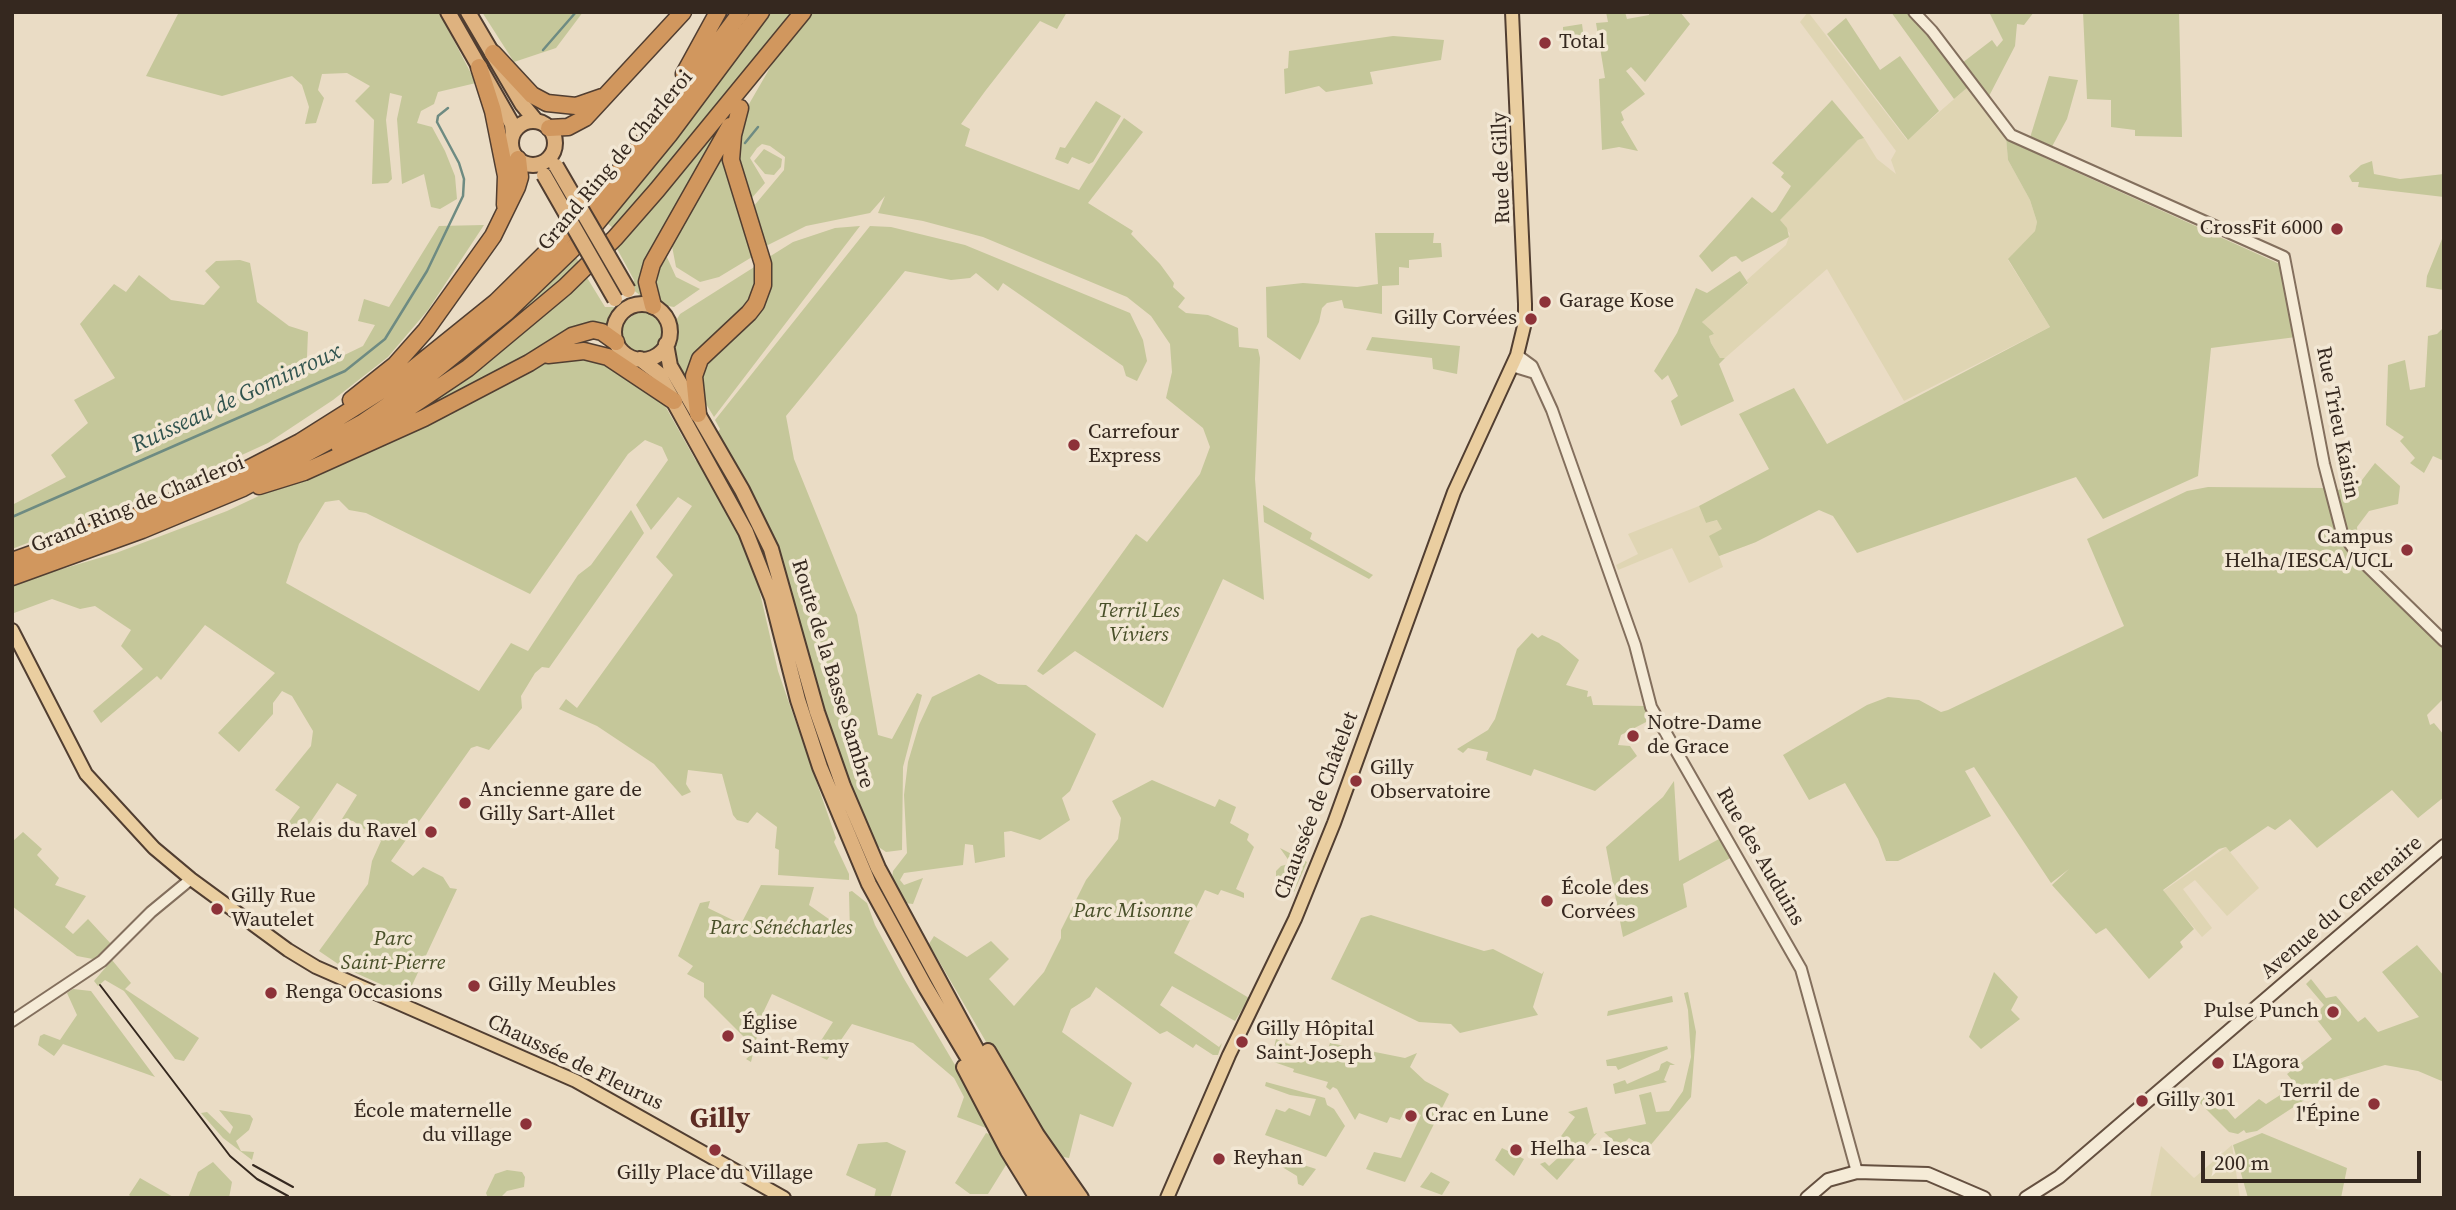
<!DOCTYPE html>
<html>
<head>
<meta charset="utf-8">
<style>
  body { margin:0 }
  #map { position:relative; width:2456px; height:1210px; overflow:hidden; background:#eadcc5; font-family:"Source Serif 4",serif }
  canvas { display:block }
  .frame { position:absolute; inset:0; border:14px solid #35281f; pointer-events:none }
  .scale { position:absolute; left:2201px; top:1151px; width:220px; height:32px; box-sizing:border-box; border:4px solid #35281f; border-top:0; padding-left:9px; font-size:21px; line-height:24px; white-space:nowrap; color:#35281f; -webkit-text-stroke:5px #f2e7d4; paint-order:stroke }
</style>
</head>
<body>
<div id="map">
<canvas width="2456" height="1210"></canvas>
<div class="frame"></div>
<div class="scale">200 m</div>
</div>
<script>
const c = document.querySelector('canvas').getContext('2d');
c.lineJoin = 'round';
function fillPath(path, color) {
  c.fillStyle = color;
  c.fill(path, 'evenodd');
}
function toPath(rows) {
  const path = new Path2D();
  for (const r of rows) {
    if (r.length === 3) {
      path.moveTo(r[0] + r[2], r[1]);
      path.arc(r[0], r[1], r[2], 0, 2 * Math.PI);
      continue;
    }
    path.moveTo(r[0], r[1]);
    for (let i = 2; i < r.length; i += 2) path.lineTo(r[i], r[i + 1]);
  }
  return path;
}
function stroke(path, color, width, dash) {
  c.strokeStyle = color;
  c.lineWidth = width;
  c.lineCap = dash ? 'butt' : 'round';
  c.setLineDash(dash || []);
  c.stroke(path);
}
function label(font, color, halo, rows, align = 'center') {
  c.font = font + ' "Source Serif 4",serif';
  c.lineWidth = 7;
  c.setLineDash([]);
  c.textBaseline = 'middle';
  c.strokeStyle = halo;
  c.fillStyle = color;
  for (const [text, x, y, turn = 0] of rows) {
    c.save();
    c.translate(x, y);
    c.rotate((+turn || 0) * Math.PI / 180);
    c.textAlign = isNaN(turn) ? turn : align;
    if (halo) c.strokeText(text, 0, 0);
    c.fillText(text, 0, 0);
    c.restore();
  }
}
fillPath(toPath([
  [1808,12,1907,140,1968,87,2006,137,2008,160,2030,200,2037,222,2035,231,2008,260,2050,327,1904,401,1827,269,1725,358,1720,358,1711,343,1709,336,1714,334,1712,331,1702,322,1707,314,1748,284,1747,280,1786,245,1790,234,1779,220,1858,140,1864,138,1877,159,1896,174,1891,160,1896,151,1800,22],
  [1699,506,1706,523,1718,520,1756,542,1719,556,1723,567,1689,583,1672,548,1618,570,1616,565,1638,554,1628,534],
  [2226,847,2259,888,2227,916,2195,880,2183,889,2212,928,2202,937,2163,891],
  [2232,1145,2240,1198,2150,1198,2161,1146,2194,1178]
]), '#dfd5b3');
fillPath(toPath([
  [179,12,439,12,476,83,438,92,434,104,421,111,417,123,432,127,445,151,455,176,457,199,440,209,431,207,424,174,402,184,397,119,402,96,390,93,386,120,392,179,388,183,372,184,374,120,355,101,370,86,347,73,322,74,318,90,324,98,316,123,305,124,309,107,302,85,292,76,222,96,146,76],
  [482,12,583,12,556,48,514,62],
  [770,12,796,12,765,45,673,163,615,230,607,223],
  [807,12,1067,12,1057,29,1040,21,986,90,961,124,970,129,965,146,1079,190,1124,118,1143,132,1088,203,1133,231,1131,234,1160,264,1174,283,1173,287,1185,298,1178,307,1186,313,1208,315,1238,328,1239,347,1258,349,1260,358,1255,479,1264,600,1223,579,1163,708,1075,651,1043,675,1037,671,1136,534,1147,542,1200,474,1210,447,1203,428,1166,398,1172,372,1170,344,1151,316,1127,297,983,237,923,221,878,213,885,196,870,213,806,226,762,248,753,207,784,170,785,157,770,146,762,144,757,148,750,158,765,183,750,200,735,150,745,111,786,40],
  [1606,12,1625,12,1627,19,1649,15,1649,12,1680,12,1690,24,1645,82,1631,67,1626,71,1645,94,1621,112,1624,120,1621,122,1638,151,1619,147,1602,150,1599,79,1605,78,1596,23,1608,22],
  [1891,12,1909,12,1968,87,1954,99],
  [1989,12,2034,12,2024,25,2017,24,2015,46,1987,100,1962,63,1992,40,1997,47,2003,40],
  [2083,12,2179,12,2182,137,2135,136,2135,130,2111,127,2111,100,2087,99],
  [1846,18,1880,70,1900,56,1939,111,1908,140,1827,34],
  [1582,24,1585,46,1563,49,1563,27],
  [1393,36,1444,40,1441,60,1370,72,1373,84,1326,92,1319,86,1285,94,1284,69,1288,68,1289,51],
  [2049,76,2078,80,2067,119,2049,152,2029,141],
  [1832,100,1864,138,1858,140,1780,220,1787,228,1789,237,1742,262,1736,256,1731,257,1712,272,1699,256,1752,197,1772,213,1776,210,1791,186,1781,177,1784,173,1772,163],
  [1096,101,1121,116,1093,162,1089,164,1072,157,1068,164,1055,159,1060,147,1065,148],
  [736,104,643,297,642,297,631,288,634,280,615,245],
  [2006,137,2045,158,2282,265,2296,337,2211,348,2198,476,2103,519,2076,477,1857,553,1833,516,1819,510,1756,542,1719,556,1709,536,1722,529,1717,520,1706,523,1699,506,1769,469,1739,414,1794,388,1827,444,2050,327,2008,259,2035,231,2037,222,2030,200,2008,160],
  [726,142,757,254,719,277,700,282,676,267,671,241],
  [764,149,782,159,781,167,774,175,765,174,754,161],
  [2372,161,2374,174,2400,179,2444,174,2444,197,2358,187,2359,182,2352,182,2349,176,2361,165],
  [484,225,428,310,388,357,333,400,268,443,174,486,12,549,12,505,66,477,51,455,88,423,74,400,115,378,80,324,114,284,126,292,139,275,171,300,204,305,220,287,205,271,216,261,240,260,250,263,257,302,289,326,308,332,307,357,299,377,363,346,375,325,358,321,364,299,389,307,439,226],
  [860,226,714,417,706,404,702,408,699,376,705,360,744,322,769,257,793,242,835,228],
  [870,226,891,227,965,245,1130,313,1143,340,1147,361,1137,381,1126,376,1123,366,1003,283,998,291,976,273,970,278,951,280,905,271,786,416,794,459,857,615,878,735,892,739,917,693,922,695,903,767,902,850,886,852,870,841,828,729,775,549,715,436,720,429,715,420],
  [1375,233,1434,233,1433,243,1441,243,1442,257,1409,260,1409,268,1399,267,1399,285,1382,286,1382,314,1344,308,1342,300,1327,303,1322,308,1319,322,1300,360,1267,337,1266,287,1303,283,1357,287,1378,284],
  [2444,234,2444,290,2426,287,2427,276],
  [575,255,581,266,442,381,384,419,491,336],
  [666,255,676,277,700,289,674,307,657,304,650,279],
  [759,264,758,294,715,339,690,387,674,367,671,350,677,319,680,314],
  [1740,271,1748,283,1702,322,1712,331,1714,334,1709,336,1711,343,1720,358,1725,358,1719,364,1734,401,1681,426,1671,401,1678,396,1668,375,1662,380,1654,371,1677,333,1696,288,1707,293],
  [586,276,605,307,614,307,608,333,597,328,380,433],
  [640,310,653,313,664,330,661,342,647,353,631,350,623,340,622,324],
  [2444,322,2444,461,2433,456,2424,473,2410,463,2415,458,2400,441,2404,437,2386,425,2388,365,2405,360,2410,390,2425,387,2428,336,2437,334,2443,328],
  [1372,337,1460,346,1457,374,1433,369,1432,358,1366,350],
  [552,357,597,357,663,402,696,461,699,458,736,522,754,567,778,671,836,838,834,842,849,874,849,880,778,875,779,850,775,848,777,827,757,812,748,823,737,820,733,815,722,774,688,770,686,784,691,792,682,796,654,764,597,726,559,709,566,699,577,708,673,575,656,557,692,506,678,497,651,530,636,505,668,460,662,447,645,440,628,454,530,594,366,513,349,510,339,500,325,502,299,544,286,583,479,691,511,643,528,651,578,575,591,565,631,510,644,533,549,668,542,667,535,673,521,696,522,708,489,750,477,746,471,748,391,861,413,876,423,867,443,877,450,888,457,889,407,996,347,969,348,962,341,966,319,951,368,884,372,861,381,841,353,821,342,819,357,795,337,783,301,836,286,826,300,807,275,790,311,746,313,731,292,696,282,691,273,703,273,714,239,752,218,733,275,673,205,625,161,680,157,676,101,723,93,711,143,669,121,646,131,630,95,606,80,609,52,599,14,613,12,587,25,580,116,553,227,511],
  [2375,463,2400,486,2398,504,2369,511,2357,527,2358,538,2383,563,2381,565,2364,547,2358,546,2347,528,2336,491,2362,480],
  [2208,487,2325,488,2340,539,2353,559,2444,649,2444,698,2427,715,2430,725,2434,723,2444,735,2444,797,2418,818,2392,790,2317,848,2290,819,2275,830,2268,826,2230,852,2226,847,2219,849,2163,890,2194,929,2180,942,2183,947,2149,979,2106,928,2096,934,2052,885,2069,869,2051,883,1974,767,1965,771,1991,816,1898,861,1886,861,1878,839,1845,783,1809,800,1783,755,1867,705,1888,697,1919,700,1941,712,1948,710,2124,626,2087,539,2187,491],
  [1263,505,1312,533,1310,539,1373,575,1369,579,1264,522],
  [1532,633,1538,638,1542,635,1559,643,1579,660,1566,685,1588,691,1587,697,1591,696,1593,705,1644,706,1650,720,1621,735,1618,745,1630,746,1637,756,1595,791,1534,769,1531,776,1486,760,1488,752,1468,748,1463,753,1457,749,1488,730,1495,719,1517,649],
  [979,674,998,684,1026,685,1096,734,1070,791,1062,798,1070,820,1040,840,1011,831,1004,832,1005,857,975,863,973,845,965,844,963,865,904,873,900,880,904,885,923,878,913,904,905,903,892,878,893,871,907,853,904,795,908,762,919,725,932,697],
  [1152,780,1215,807,1219,799,1236,807,1230,823,1249,834,1247,840,1254,847,1236,889,1244,893,1244,898,1221,890,1218,895,1205,890,1174,953,1249,998,1235,1021,1172,986,1160,1005,1219,1047,1222,1043,1218,1055,1213,1055,1196,1044,1193,1048,1167,1031,1160,1034,1096,987,1090,997,1071,1009,1062,1032,1132,1083,1113,1127,1080,1114,1069,1158,1052,1155,929,944,934,936,967,957,991,941,1009,959,989,979,1014,1006,1044,972,1061,938,1061,930,1086,880,1118,839,1121,818,1112,801],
  [1674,781,1679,861,1719,839,1732,857,1683,884,1687,907,1623,937,1606,847,1663,797],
  [23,832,42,849,37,855,59,878,55,885,86,896,65,927,73,934,88,919,112,945,103,956,93,959,77,956,12,906,12,842],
  [1280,848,1307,862,1294,892,1279,886,1276,880,1276,871,1281,866,1289,864,1294,868],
  [761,885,814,887,809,905,850,934,849,892,852,891,867,903,875,925,903,977,994,1131,957,1117,964,1097,954,1078,913,1043,852,1024,827,1060,813,1053,833,1022,772,994,762,1015,751,1062,746,1059,752,1054,753,1046,704,997,704,983,687,974,693,966,678,956,700,903,710,901,708,908,741,924],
  [1371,915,1484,951,1493,949,1542,974,1544,971,1533,1007,1538,1015,1460,1033,1451,1024,1419,1022,1331,979,1361,918],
  [2417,945,2444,976,2444,1082,2418,1071,2385,1065,2335,1080,2257,1131,2246,1133,2244,1130,2238,1134,2229,1132,2197,1100,2212,1092,2235,1119,2259,1099,2266,1104,2296,1085,2287,1074,2332,1039,2314,1016,2324,1005,2306,984,2311,979,2326,998,2336,996,2358,1022,2365,1017,2378,1032,2419,1017,2382,972],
  [112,960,131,983,125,989,199,1038,184,1061,175,1059,124,991,105,980,98,986,94,981],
  [1994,972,2018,997,2011,1010,2020,1019,1981,1049,1969,1037],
  [73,989,91,991,155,1077,63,1044,54,1056,38,1045,40,1036,44,1034,60,1040,77,1015,67,993],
  [1688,992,1696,1032,1691,1097,1649,1147,1643,1147,1629,1138,1620,1147,1604,1132,1646,1124,1639,1095,1651,1092,1656,1112,1669,1111,1683,1091,1691,1057,1688,1010,1684,993],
  [1672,996,1673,1002,1607,1016,1608,1011],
  [1276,1039,1321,1057,1326,1055,1330,1043,1405,1058,1417,1053,1410,1067,1425,1081,1449,1094,1405,1182,1366,1169,1374,1152,1401,1158,1421,1115,1406,1108,1400,1120,1390,1117,1387,1123,1359,1113,1355,1120,1337,1089,1333,1087,1330,1090,1326,1087,1328,1082,1293,1072,1294,1069,1271,1061],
  [1667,1046,1668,1049,1618,1070,1616,1066,1607,1066,1606,1060],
  [1667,1061,1675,1065,1670,1065,1664,1080,1667,1082,1615,1094,1613,1084,1625,1080,1627,1084,1659,1070,1661,1064],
  [1266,1082,1325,1098,1327,1105,1334,1109,1345,1126,1326,1157,1265,1135,1276,1109,1285,1112,1289,1108,1310,1116,1316,1099,1290,1095,1265,1086],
  [1587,1107,1594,1134,1597,1133,1557,1180,1540,1164,1545,1162,1549,1166,1559,1157,1551,1150,1575,1117,1568,1112],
  [219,1110,250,1115,253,1119,249,1130,236,1141,241,1151,254,1152,252,1160,223,1138,201,1113,207,1112,230,1134,233,1127],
  [986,1133,994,1136,1011,1157,988,1194,970,1194,955,1183],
  [2262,1133,2347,1168,2341,1198,2248,1198,2233,1145],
  [887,1142,906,1151,890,1198,874,1198,876,1189,846,1175,858,1144],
  [1502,1148,1524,1159,1514,1176,1495,1160],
  [1269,1153,1279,1157,1316,1169,1303,1186,1298,1184,1297,1176,1269,1159],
  [213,1162,232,1182,229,1198,188,1198,198,1172],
  [507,1170,522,1172,525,1177,524,1187,507,1191,500,1198,488,1198,486,1193,495,1174],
  [1431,1172,1450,1182,1442,1195,1420,1187],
  [140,1178,175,1198,133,1198,129,1195]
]), '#c5c79a');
stroke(toPath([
  [543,50,576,12],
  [745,143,758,127],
  [12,517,345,371,385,339,427,271,463,196,464,179,459,163,437,122,438,116,448,108]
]), '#6e8b82', 2.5);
const tertiary = toPath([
  [1914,12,1932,31,2011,135,2284,257,2324,464,2342,533,2364,563,2444,641],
  [1517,355,1532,366,1552,410,1635,645,1651,707,1801,969,1857,1172],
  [1512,366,1535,373],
  [12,1021,102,961,151,912,191,879]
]);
const secondary = toPath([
  [1807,1198,1828,1180,1857,1172,1928,1174,1984,1198],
  [2026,1198,2059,1177,2444,846]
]);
const primary = toPath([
  [12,630,86,774,154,848,191,879,288,950,316,967,576,1081,784,1198],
  [1167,1198,1229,1055,1295,919,1334,823,1454,492,1517,355,1525,322,1525,304,1512,12]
]);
const trunk = toPath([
  [448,12,512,124,513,134],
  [468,12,522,104,536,121],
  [533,143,22],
  [642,332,28],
  [666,344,670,366,742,490,771,549,817,712,843,786,878,868,1005,1102,1066,1198],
  [640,359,658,373,746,532,772,598,798,700,820,767,869,884,925,986,1052,1198],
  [988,1051,1037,1135,1081,1198],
  [964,1067,1008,1151,1037,1198]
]);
const motorway = toPath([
  [493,53,532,95,547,103,576,106,602,97],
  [479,67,493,111,506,176,505,205],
  [684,74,718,12],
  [549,128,568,127,585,118,683,12],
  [653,306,647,282,652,264,730,126],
  [548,355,584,351,608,357,674,401],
  [351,400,395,365,426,330,493,236,517,187,520,177,518,159],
  [698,414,694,376,700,359,749,313,756,304,763,285,763,264,731,160,733,135,740,108],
  [340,448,386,423,468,368,565,287,615,238,657,190,803,12],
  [259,486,304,472,424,418,529,363,572,336,593,330,602,332,616,342],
  [12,561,132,518,238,474,300,442,403,377,496,302,577,222,657,125,741,12],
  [12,577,142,530,243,488,362,423,412,389,507,312,586,236,669,135,761,12]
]);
stroke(tertiary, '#836f5d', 14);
stroke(secondary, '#655040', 16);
stroke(primary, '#513e31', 16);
stroke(trunk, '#513e31', 18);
stroke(motorway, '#513e31', 19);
stroke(tertiary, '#f5ebd7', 10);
stroke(secondary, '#f5ebd7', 12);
stroke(primary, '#eacea0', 12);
stroke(trunk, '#deb27f', 14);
stroke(motorway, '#d1975e', 16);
stroke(toPath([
  [100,985,230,1156,257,1179,288,1196],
  [253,1165,293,1187]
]), '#35281f', 2);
const trunkBridge = toPath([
  [556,166,628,290],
  [544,175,615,299]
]);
stroke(trunkBridge, '#513e31', 18, []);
stroke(trunkBridge, '#deb27f', 14);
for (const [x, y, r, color] of [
  [1545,43,7,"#8d3239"],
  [2337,229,7,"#8d3239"],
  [1545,302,7,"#8d3239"],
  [1531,319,7,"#8d3239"],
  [1074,445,7,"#8d3239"],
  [2407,550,7,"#8d3239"],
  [1633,736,7,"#8d3239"],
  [1356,781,7,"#8d3239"],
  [465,803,7,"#8d3239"],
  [431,832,7,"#8d3239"],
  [1547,901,7,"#8d3239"],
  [217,909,7,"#8d3239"],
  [474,986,7,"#8d3239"],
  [271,993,7,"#8d3239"],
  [2333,1012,7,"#8d3239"],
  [728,1036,7,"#8d3239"],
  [1242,1042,7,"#8d3239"],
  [2218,1063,7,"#8d3239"],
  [2142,1101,7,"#8d3239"],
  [2374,1104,7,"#8d3239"],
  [1411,1116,7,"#8d3239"],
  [526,1124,7,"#8d3239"],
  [715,1150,7,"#8d3239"],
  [1516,1150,7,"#8d3239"],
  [1219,1159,7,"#8d3239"]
]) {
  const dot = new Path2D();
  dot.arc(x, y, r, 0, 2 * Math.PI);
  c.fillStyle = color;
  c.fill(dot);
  stroke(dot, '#f2e7d4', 2.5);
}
label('21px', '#35281f', '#f2e7d4', [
  ["Total",1559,43],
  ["CrossFit 6000",2323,229,"right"],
  ["Garage Kose",1559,302],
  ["Gilly Corvées",1517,319,"right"],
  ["Carrefour",1088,433],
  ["Express",1088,457],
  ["Campus",2393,538,"right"],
  ["Helha/IESCA/UCL",2393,562,"right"],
  ["Notre-Dame",1647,724],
  ["de Grace",1647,748],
  ["Gilly",1370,769],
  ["Observatoire",1370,793],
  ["Ancienne gare de",479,791],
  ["Gilly Sart-Allet",479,815],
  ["Relais du Ravel",417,832,"right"],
  ["École des",1561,889],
  ["Corvées",1561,913],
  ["Gilly Rue",231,897],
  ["Wautelet",231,921],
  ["Gilly Meubles",488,986],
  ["Renga Occasions",285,993],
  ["Pulse Punch",2319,1012,"right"],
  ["Église",742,1024],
  ["Saint-Remy",742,1048],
  ["Gilly Hôpital",1256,1030],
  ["Saint-Joseph",1256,1054],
  ["L'Agora",2232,1063],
  ["Terril de",2360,1092,"right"],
  ["l'Épine",2360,1116,"right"],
  ["Gilly 301",2156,1101],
  ["École maternelle",512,1112,"right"],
  ["du village",512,1136,"right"],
  ["Crac en Lune",1425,1116],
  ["Helha - Iesca",1530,1150],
  ["Reyhan",1233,1159],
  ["Gilly Place du Village",715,1174,"center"]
], 'left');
label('21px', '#35281f', '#f2e7d4', [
  ["Grand Ring de Charleroi",616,161,-50],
  ["Rue de Gilly",1502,168,-92],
  ["Rue Trieu Kaisin",2337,423,79],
  ["Grand Ring de Charleroi",138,505,-22],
  ["Route de la Basse Sambre",832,674,73],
  ["Chaussée de Châtelet",1317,806,-69],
  ["Rue des Auduins",1760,857,60],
  ["Avenue du Centenaire",2342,908,-41],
  ["Chaussée de Fleurus",575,1063,26]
]);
label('italic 21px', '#484f28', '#f2e7d4', [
  ["Terril Les",1139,612],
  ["Viviers",1139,636],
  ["Parc Misonne",1133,912],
  ["Parc Sénécharles",781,929],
  ["Parc",393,940],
  ["Saint-Pierre",393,964]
]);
label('italic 23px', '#30534e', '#f2e7d4', [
  ["Ruisseau de Gominroux",237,399,-25]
]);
label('bold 28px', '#5d2b23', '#f2e7d4', [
  ["Gilly",720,1120]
]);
</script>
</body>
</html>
